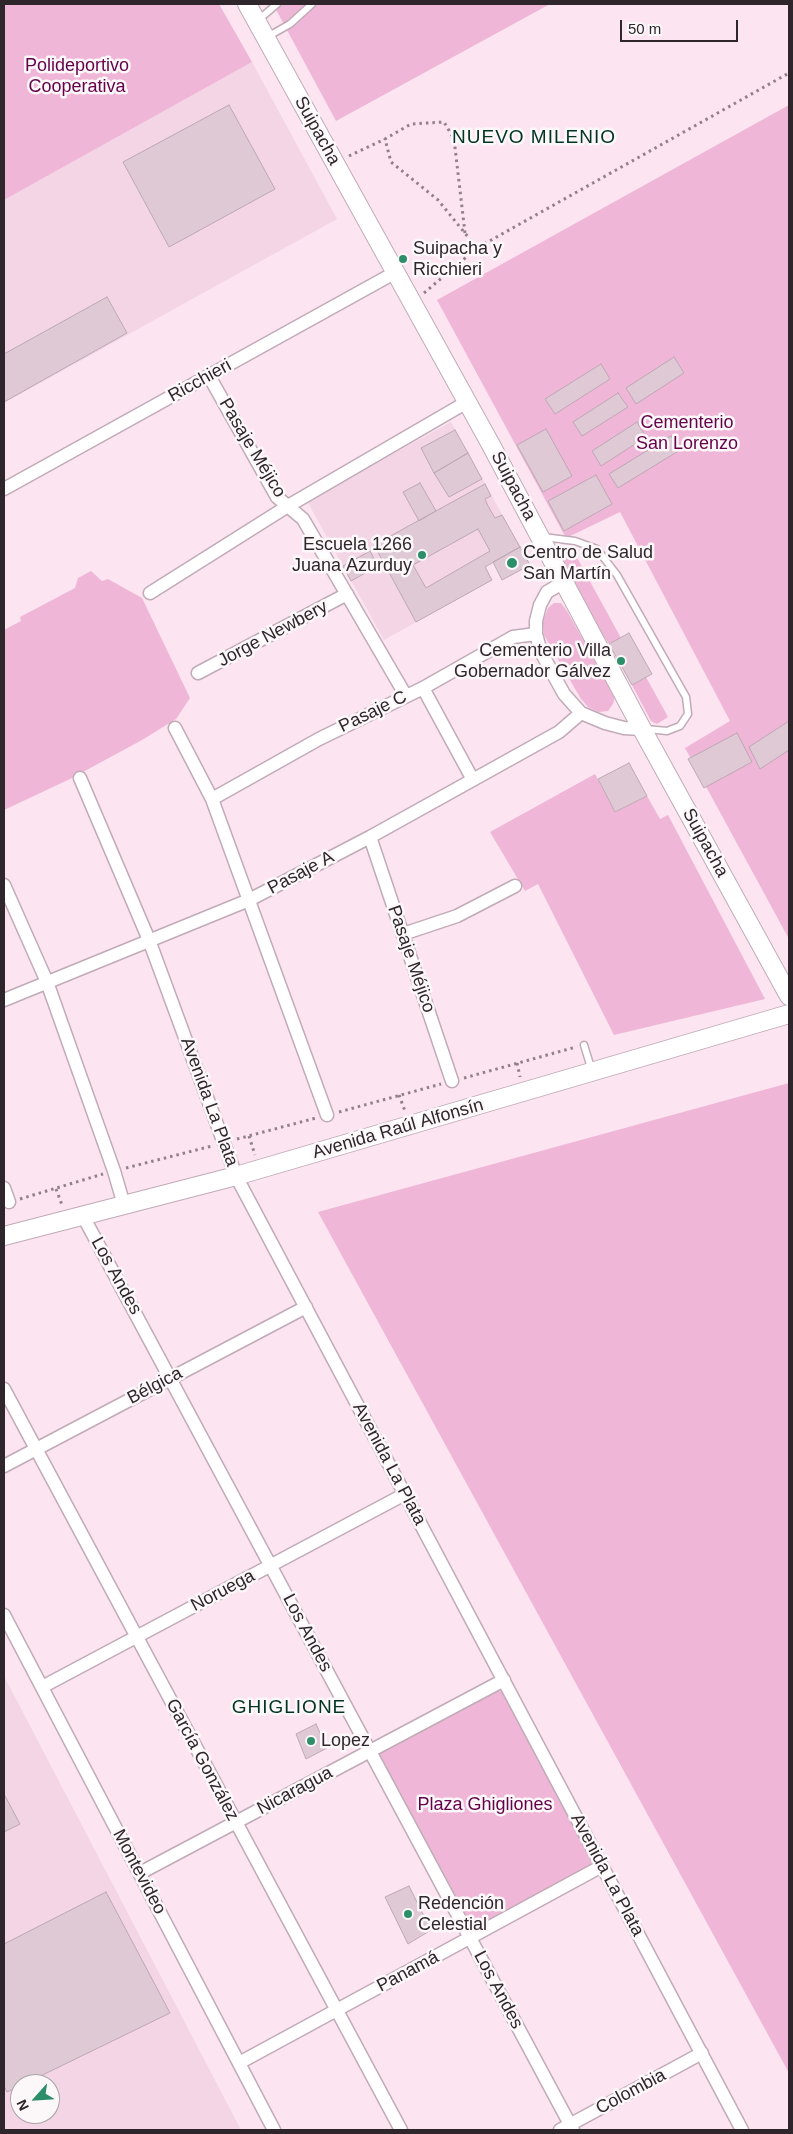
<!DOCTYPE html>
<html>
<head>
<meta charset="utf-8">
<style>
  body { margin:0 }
  #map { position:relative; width:793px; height:2134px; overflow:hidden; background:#fce4f1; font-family:Arial,sans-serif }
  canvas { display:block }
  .frame { position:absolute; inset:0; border:5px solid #2f262b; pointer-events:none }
  .north { position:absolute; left:10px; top:2074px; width:50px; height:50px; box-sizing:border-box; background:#fcf8fa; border:1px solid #aaa4a7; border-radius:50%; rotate:244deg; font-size:14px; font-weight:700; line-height:20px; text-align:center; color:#2f262b }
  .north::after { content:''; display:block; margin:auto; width:18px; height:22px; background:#2c8f69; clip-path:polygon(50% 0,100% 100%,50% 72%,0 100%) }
  .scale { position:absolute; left:620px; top:20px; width:118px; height:22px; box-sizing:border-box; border:2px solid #2f262b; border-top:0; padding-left:6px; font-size:15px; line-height:18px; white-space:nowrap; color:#2f262b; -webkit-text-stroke:4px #fcf8fa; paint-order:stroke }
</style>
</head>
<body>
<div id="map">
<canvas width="793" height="2134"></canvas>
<div class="frame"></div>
<div class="north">N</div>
<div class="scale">50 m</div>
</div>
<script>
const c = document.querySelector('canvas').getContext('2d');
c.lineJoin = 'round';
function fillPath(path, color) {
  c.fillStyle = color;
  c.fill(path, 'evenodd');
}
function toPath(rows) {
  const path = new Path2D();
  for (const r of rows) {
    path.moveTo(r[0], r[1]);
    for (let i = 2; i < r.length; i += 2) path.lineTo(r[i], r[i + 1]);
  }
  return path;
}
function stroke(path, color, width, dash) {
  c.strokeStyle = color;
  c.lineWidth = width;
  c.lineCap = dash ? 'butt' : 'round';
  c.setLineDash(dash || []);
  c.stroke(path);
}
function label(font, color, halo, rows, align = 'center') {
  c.font = font + ' Arial,sans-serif';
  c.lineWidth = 5;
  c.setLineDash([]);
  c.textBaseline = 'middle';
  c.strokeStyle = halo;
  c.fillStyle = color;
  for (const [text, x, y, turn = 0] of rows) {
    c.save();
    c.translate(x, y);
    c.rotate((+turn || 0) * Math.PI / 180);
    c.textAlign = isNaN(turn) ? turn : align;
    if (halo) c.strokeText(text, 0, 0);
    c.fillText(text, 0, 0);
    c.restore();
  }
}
fillPath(toPath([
  [252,62,337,219,4,403,4,200],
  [451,422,520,547,486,566,492,580,384,640,307,501],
  [4,1676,241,2130,4,2130],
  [20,2084,50,2084,50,2114,20,2114]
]), '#f3d5e6');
fillPath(toPath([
  [4,4,219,4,252,62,4,200],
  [273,4,550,4,336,121],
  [789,105,789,939,685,748,730,721,620,512,566,538,437,300],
  [567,549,576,556,621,638,609,644,589,615,561,558,563,550],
  [91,571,102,581,108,579,142,598,190,698,176,719,142,740,70,779,4,810,4,630,21,621,20,617,75,588,78,578],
  [554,603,561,603,567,611,615,697,613,704,608,711,598,712,588,707,581,699,544,635,543,622,548,608],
  [646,677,668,717,657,724,651,721,632,685],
  [595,774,615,812,647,796,660,819,668,815,765,999,614,1035,538,884,525,891,490,832],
  [789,1083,789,2073,318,1212],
  [497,1690,503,1692,592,1857,591,1865,478,1926,472,1926,379,1754]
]), '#efb6d7');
const building = toPath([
  [229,105,275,189,169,247,123,162,229,105],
  [107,297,127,333,4,402,4,354,107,297],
  [674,357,684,373,636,404,626,388,674,357],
  [601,364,610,379,555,414,545,399,601,364],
  [618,393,628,407,582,436,573,422,618,393],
  [637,422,646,437,601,466,592,451,637,422],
  [546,429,572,476,543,492,517,445,546,429],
  [455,430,468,453,434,473,421,448,455,430],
  [671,436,680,450,618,488,609,474,671,436],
  [468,453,482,479,449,497,434,473,468,453],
  [596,475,612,504,564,531,548,501,596,475],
  [420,483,436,511,419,521,403,492,420,483],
  [485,484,491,496,485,499,488,506,495,518,502,515,520,547,485,567,492,580,416,622,374,545,485,484],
  [478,529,490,551,426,588,413,565,478,529],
  [520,547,530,565,502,580,493,562,520,547],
  [370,551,378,566,351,581,343,566,370,551],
  [629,633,652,674,632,685,609,644,629,633],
  [789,721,789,750,760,769,749,747,789,721],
  [737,733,752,762,704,788,688,759,737,733],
  [629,763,647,796,615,812,598,779,629,763],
  [316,1724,327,1748,306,1759,296,1734,316,1724],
  [4,1794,20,1824,4,1832,4,1794],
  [409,1886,431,1930,408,1944,385,1897,409,1886],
  [106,1892,170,2013,24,2084,20,2084,20,2086,7,2092,4,2086,4,1944,106,1892]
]);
fillPath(building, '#dfc9d5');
stroke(building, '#bea8b4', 1);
const lane = toPath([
  [257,21,277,4],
  [267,37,290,24,312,4],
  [543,537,575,541,597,549,617,575,686,697,688,714,680,726,667,731,646,729],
  [584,1045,592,1071]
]);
const street = toPath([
  [209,376,277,497,303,519,406,696],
  [4,489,396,272],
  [564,582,547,592,540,605,536,621,536,634,541,652,564,694,581,713,605,723,624,728,642,729],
  [150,593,288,506,467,402],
  [198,673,347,594],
  [423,688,473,780],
  [175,728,212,799,327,1115],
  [80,778,149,940,236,1176,742,2130],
  [212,799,319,739,423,688,513,637,536,634],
  [370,837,452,1081],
  [4,885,47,982,114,1171,124,1205],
  [403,934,457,916,515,886],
  [4,1000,249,900,370,837,559,732,581,713],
  [4,1188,9,1202],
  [83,1216,573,2130],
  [4,1389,401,2130],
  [4,1466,306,1307],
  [4,1615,274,2130],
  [42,1687,405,1494],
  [140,1873,504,1680],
  [239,2063,602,1866],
  [560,2130,702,2053]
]);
const secondary = toPath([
  [247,4,491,445,642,729,789,996],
  [4,1236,236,1176,789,1014]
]);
stroke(lane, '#c1abb7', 9);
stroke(street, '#c1abb7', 15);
stroke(secondary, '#c1abb7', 20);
stroke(toPath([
  [349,156,385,139],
  [465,233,454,139,444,122,411,124,385,139,391,162,438,200,477,248],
  [424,293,477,248,789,73],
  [517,1063,520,1077],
  [464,1078,576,1047],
  [399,1095,405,1111],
  [339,1112,441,1084],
  [249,1136,255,1155],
  [237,1139,316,1118],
  [126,1168,212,1146],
  [56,1189,62,1205],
  [20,1199,103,1174]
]), '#91818a', 3, [2.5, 4]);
stroke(lane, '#fff', 6);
stroke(street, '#fff', 12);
stroke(secondary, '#fff', 18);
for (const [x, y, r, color] of [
  [403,259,5,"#2c8f69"],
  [422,555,5,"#2c8f69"],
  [512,563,6,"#2c8f69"],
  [621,661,5,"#2c8f69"],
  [311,1741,5,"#2c8f69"],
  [408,1914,5,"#2c8f69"]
]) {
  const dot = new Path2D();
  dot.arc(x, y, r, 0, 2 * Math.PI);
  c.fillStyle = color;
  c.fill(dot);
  stroke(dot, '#fcf8fa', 2);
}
label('18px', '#65024a', '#fcf8fa', [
  ["Polideportivo",77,66],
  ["Cooperativa",77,87],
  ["Cementerio",687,423],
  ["San Lorenzo",687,444],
  ["Plaza Ghigliones",485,1805]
]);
label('18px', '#2f262b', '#fcf8fa', [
  ["Suipacha",317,131,61],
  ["Ricchieri",200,381,-29],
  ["Pasaje Méjico",252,448,59],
  ["Suipacha",513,486,62],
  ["Jorge Newbery",273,634,-28],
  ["Pasaje C",373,712,-26],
  ["Suipacha",705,843,61],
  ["Pasaje A",301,873,-28],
  ["Pasaje Méjico",411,959,71],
  ["Avenida La Plata",209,1102,70],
  ["Avenida Raúl Alfonsín",398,1129,-16],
  ["Los Andes",116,1276,61],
  ["Bélgica",155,1386,-28],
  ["Avenida La Plata",389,1464,62],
  ["Noruega",223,1591,-28],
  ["Los Andes",307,1633,62],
  ["García González",202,1760,62],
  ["Nicaragua",295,1791,-28],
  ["Montevideo",139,1872,62],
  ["Avenida La Plata",607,1875,62],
  ["Panamá",408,1972,-28],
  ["Los Andes",498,1990,62],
  ["Colombia",631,2092,-28]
]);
label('18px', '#2f262b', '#fcf8fa', [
  ["Suipacha y",413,249],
  ["Ricchieri",413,270],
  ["Escuela 1266",412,545,"right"],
  ["Juana Azurduy",412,566,"right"],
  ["Centro de Salud",523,553],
  ["San Martín",523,574],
  ["Cementerio Villa",611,651,"right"],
  ["Gobernador Gálvez",611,672,"right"],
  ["Lopez",321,1741],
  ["Redención",418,1904],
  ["Celestial",418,1925]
], 'left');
c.letterSpacing = '1px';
label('19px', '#023422', '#fcf8fa', [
  ["NUEVO MILENIO",534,138],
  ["GHIGLIONE",289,1708]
]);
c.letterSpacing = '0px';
</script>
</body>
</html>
